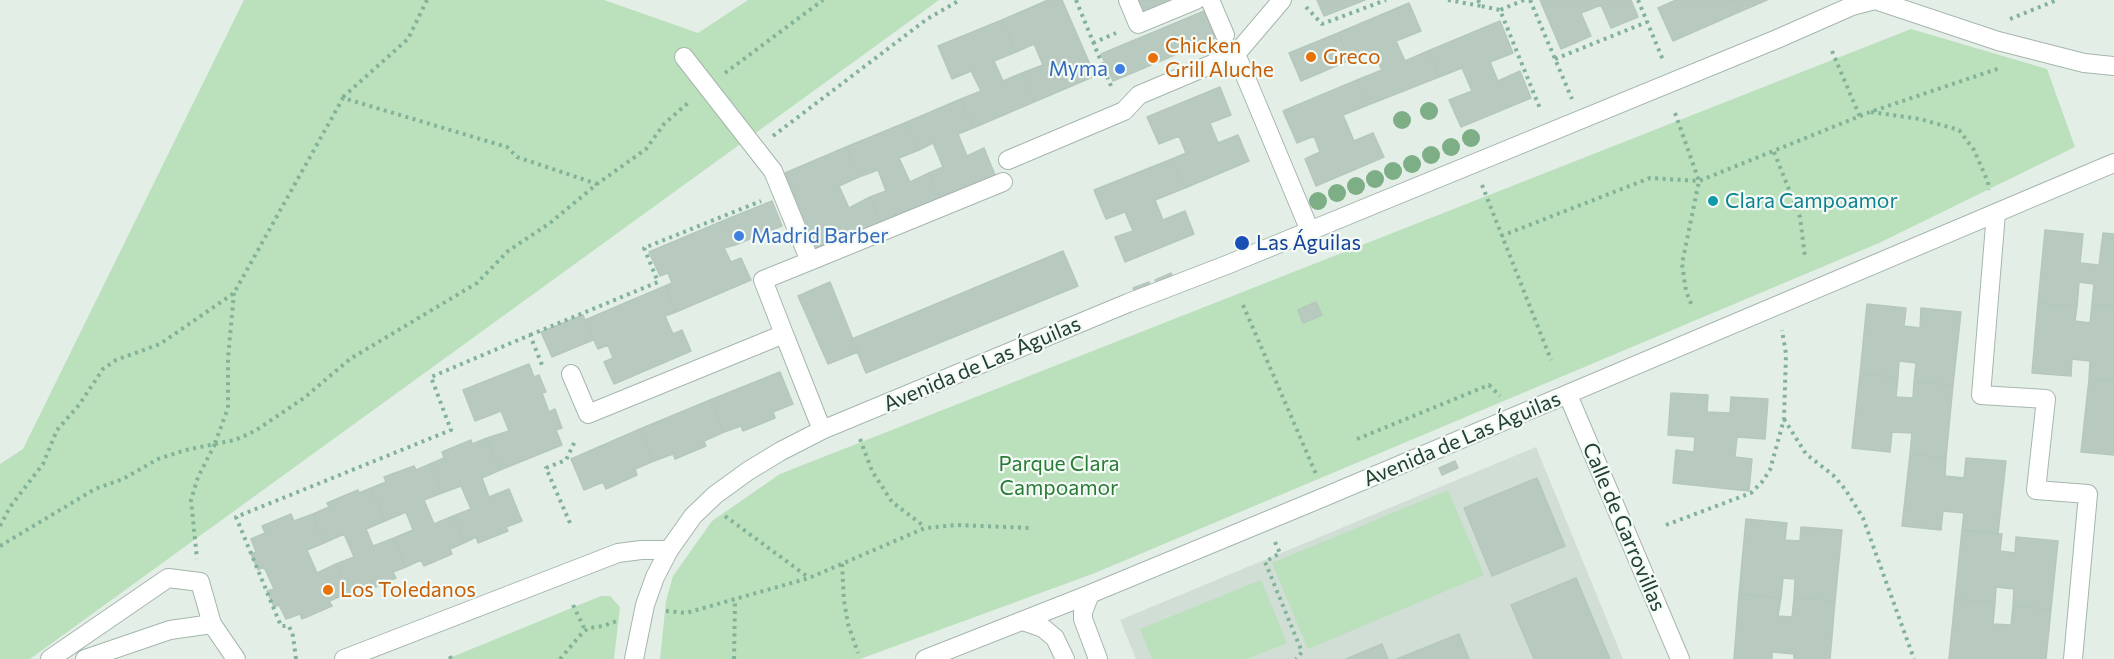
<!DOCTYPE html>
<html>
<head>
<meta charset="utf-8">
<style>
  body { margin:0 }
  canvas { display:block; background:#e3eee7 }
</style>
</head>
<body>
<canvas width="2114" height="659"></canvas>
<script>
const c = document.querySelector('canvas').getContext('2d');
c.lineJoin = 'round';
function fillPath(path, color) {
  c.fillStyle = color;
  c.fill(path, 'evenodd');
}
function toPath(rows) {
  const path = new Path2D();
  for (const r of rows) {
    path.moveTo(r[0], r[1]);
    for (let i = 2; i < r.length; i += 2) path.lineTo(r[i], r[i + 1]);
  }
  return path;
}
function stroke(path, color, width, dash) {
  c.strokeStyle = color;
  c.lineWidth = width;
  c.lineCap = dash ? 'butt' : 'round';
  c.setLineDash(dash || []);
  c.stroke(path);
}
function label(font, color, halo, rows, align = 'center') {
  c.font = font + ' Commissioner,sans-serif';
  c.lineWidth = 4.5;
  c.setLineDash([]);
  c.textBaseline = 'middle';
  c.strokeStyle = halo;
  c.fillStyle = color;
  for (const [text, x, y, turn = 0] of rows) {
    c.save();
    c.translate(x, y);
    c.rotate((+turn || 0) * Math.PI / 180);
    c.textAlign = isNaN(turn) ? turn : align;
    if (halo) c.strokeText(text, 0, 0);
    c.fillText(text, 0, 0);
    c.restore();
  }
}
fillPath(toPath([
  [1536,447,1623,659,1136,659,1120,620]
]), '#d1ded5');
fillPath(toPath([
  [244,0,604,0,698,33,748,0,939,0,30,659,0,659,0,464,23,449],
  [1911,29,2047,69,2075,147,1879,243,1095,573,860,659,660,659,666,601,673,576,712,521,780,474],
  [1448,490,1484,575,1308,649,1272,563],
  [1261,580,1287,643,1247,659,1152,659,1140,629],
  [601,596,610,596,620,607,614,659,447,659]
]), '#bbe0bc');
const building = toPath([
  [1048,0,1062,0,1095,76,1034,102,1022,73,1043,65,1034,44,1016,52,1002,20,1048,0],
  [1139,0,1175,0,1145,13,1139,0],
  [1317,0,1365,0,1324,16,1317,0],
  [1540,0,1631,0,1638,17,1611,28,1601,5,1581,13,1591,36,1561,49,1540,0],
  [1676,0,1734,0,1739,12,1673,41,1658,8,1676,0],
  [1734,0,1767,0,1739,12,1734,0],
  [1409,3,1421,31,1396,41,1405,61,1428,51,1439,77,1368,105,1357,80,1382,70,1372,51,1350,60,1338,33,1409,3],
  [1209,9,1220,36,1113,81,1101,54,1209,9],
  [1002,20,1016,52,994,61,1003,81,1022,73,1034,102,973,128,961,99,981,91,971,71,952,79,938,46,1002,20],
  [1500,21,1513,53,1490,62,1498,81,1520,71,1531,98,1461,127,1449,100,1472,91,1462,68,1439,77,1428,51,1500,21],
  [1338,33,1350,60,1301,81,1289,53,1338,33],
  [1357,80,1368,105,1343,115,1354,141,1373,133,1384,157,1316,186,1305,159,1320,152,1314,136,1297,143,1283,111,1357,80],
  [1220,87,1231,115,1210,123,1218,143,1238,135,1249,161,1185,188,1172,159,1186,153,1179,136,1159,144,1147,117,1220,87],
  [961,99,973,128,958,134,967,156,984,148,997,180,942,203,929,173,943,167,933,143,919,150,907,122,961,99],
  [907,122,919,150,899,158,910,182,929,173,942,203,882,228,870,197,886,191,878,170,859,177,846,147,907,122],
  [846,147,859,177,839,186,849,208,870,197,882,228,819,254,785,173,846,147],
  [1172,159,1185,188,1155,200,1163,220,1185,211,1194,234,1125,262,1115,237,1133,231,1125,212,1106,219,1094,190,1172,159],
  [772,201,782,226,735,245,725,220,772,201],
  [725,220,735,245,724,248,731,262,741,258,751,280,676,312,665,286,672,283,668,273,660,276,649,252,725,220],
  [2045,230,2083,234,2080,263,2099,265,2103,233,2114,234,2114,306,2092,304,2094,284,2079,282,2077,307,2038,303,2045,230],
  [1063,251,1078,286,866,373,852,339,1063,251],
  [1171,273,1174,280,1158,286,1155,280,1171,273],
  [830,282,858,352,828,364,798,296,830,282],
  [1149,282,1152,289,1136,295,1133,288,1149,282],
  [665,286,676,312,665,316,673,334,682,330,691,351,614,384,604,362,613,358,608,345,598,349,585,320,665,286],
  [1316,302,1322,315,1303,323,1298,310,1316,302],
  [2038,303,2077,307,2075,321,2090,323,2092,304,2114,306,2114,381,2089,379,2090,361,2072,359,2071,376,2032,373,2038,303],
  [1867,304,1906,308,1904,326,1920,328,1921,308,1961,312,1953,385,1914,382,1916,363,1899,361,1898,377,1860,374,1867,304],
  [583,315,593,340,552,357,541,332,583,315],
  [529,364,534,377,539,375,546,392,542,393,549,412,555,409,562,428,556,430,562,445,500,470,487,438,509,431,501,411,475,421,463,390,529,364],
  [780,372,793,404,773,412,775,418,743,431,741,426,724,432,710,400,780,372],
  [1860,374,1898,377,1896,397,1913,398,1914,382,1953,385,1946,458,1910,454,1912,433,1892,432,1890,452,1852,448,1860,374],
  [2089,379,2114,381,2114,455,2081,452,2089,379],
  [1671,393,1708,395,1707,412,1730,413,1731,397,1768,399,1765,439,1737,437,1735,457,1752,459,1749,491,1673,483,1676,450,1694,452,1695,437,1668,435,1671,393],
  [710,400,724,432,704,441,706,446,675,459,673,454,654,461,640,429,710,400],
  [640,429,654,461,635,469,637,475,606,489,603,482,584,490,571,459,640,429],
  [487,438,500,470,482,478,489,497,509,489,522,521,506,527,508,531,478,543,476,537,464,543,453,516,471,509,461,486,442,493,430,464,444,458,442,452,471,440,472,444,487,438],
  [1910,454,1946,458,1945,476,1964,478,1966,458,2006,461,1998,534,1962,530,1964,513,1943,511,1941,530,1902,526,1910,454],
  [1455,461,1458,468,1442,475,1439,468,1455,461],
  [430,464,442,493,424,500,434,524,453,516,464,543,450,549,452,554,424,566,421,560,406,567,394,538,413,530,406,512,385,521,371,488,386,482,384,477,414,466,416,470,430,464],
  [1537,478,1565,546,1492,576,1464,508,1537,478],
  [371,488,385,521,366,529,373,546,394,538,406,567,393,572,396,578,363,592,361,588,349,593,336,564,354,557,344,534,324,543,313,514,329,507,327,503,358,490,359,493,371,488],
  [291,514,294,521,313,514,324,543,307,550,317,573,336,564,349,593,329,601,332,606,302,619,300,614,286,619,279,605,274,607,267,591,274,589,264,567,258,570,251,554,256,552,251,539,265,533,262,526,291,514],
  [1746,519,1787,523,1785,540,1800,541,1801,527,1842,530,1835,601,1794,598,1795,579,1783,578,1781,598,1739,594,1746,519],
  [1962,530,2002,534,2000,551,2015,553,2016,537,2058,541,2051,609,2013,606,2014,589,1996,587,1995,603,1955,599,1962,530],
  [1576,578,1610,659,1534,659,1511,605,1576,578],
  [1739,594,1781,598,1778,616,1792,617,1794,598,1835,601,1830,659,1794,659,1794,654,1772,652,1772,659,1734,659,1739,594],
  [1955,599,1995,603,1993,624,2011,625,2013,606,2051,609,2046,659,1949,659,1955,599],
  [1459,634,1469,659,1397,659,1459,634],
  [1382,644,1388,659,1346,659,1382,644]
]);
fillPath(building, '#b8c9bf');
stroke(building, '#b5c8bc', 1.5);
const street = toPath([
  [1128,0,1138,24,1196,0],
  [1210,0,1225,35],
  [1236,54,1310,231],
  [684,57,773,171,810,261,1003,182],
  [1008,160,1124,111,1139,95,1236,54,1282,0],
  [1996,213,1981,395,2046,399,2036,490,2088,494,2073,659],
  [784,334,763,280,810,261],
  [571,374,588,414,784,334,822,430],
  [1568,395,1680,659],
  [1090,594,1083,612,1083,619,1098,659],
  [1023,621,1043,628,1055,638,1065,659],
  [50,659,168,578,200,582,212,624],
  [85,659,170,630,212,624,236,659],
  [344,659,618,553,641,550,669,550],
  [634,659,645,605,655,577,669,550,693,516,715,495,748,471,781,451,822,430,1128,303,1229,264,1777,39,1852,6,1875,0,1998,41,2084,63,2114,66],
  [925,659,1090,594,1317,500,2114,163]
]);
stroke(street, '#a5b6ad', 20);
stroke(toPath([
  [1076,0,1111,86],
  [1448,0,1481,6],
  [1478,0,1481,6,1500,10],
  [1524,0,1500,10,1541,111],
  [1530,0,1572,99],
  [1638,0,1663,60],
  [1306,7,1322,24,1386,0],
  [2010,19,2057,0],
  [1093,43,1116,33],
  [1832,51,1860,117],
  [1555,59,1647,22],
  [725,73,823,0],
  [343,97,408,39,427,0],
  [1871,112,1920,119,1959,130,1974,150,1988,182,1989,190],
  [1675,113,1699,181,1682,264,1686,291,1692,306],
  [773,136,927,19,960,0],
  [1774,152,1800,217,1805,257],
  [1482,185,1551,360],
  [1501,236,1650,178,1699,181,1870,112,2000,68],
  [1243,305,1316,474,1318,473],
  [530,335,658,282,644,248,761,201],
  [1784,419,1806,454,1833,475,1845,489,1863,518,1914,659],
  [860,439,872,471,892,502,925,527],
  [1357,439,1489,385,1500,396],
  [215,443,228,408,228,358,234,293],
  [215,444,235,440,255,431,304,398,350,359,477,283,508,251,550,223,597,184,646,149,664,124,689,102],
  [725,516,808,577],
  [570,523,546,468,566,460,575,441],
  [1666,525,1751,493,1762,482,1770,470,1784,419,1786,354,1782,330],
  [0,526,10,507,43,464,57,430,79,405,103,369,116,360,160,344,234,293,343,98,507,147,517,157,597,184],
  [1275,542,1280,553,1265,562,1302,652,1296,659],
  [0,546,95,489,123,479,158,459,186,450,215,444,198,477,191,500,197,559],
  [842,564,844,601,848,624,858,653],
  [573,605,585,630],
  [666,611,686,613,809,578,925,528,957,525,1031,528],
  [450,656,451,659],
  [296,659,293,636,289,626,281,626,236,517,451,430,431,377,530,335,542,365],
  [560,659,583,632,589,628,603,626,617,621],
  [734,659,735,599]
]), '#82b398', 4, [3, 4.5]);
stroke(street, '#fff', 18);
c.fillStyle = '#7dae85';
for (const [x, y] of [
  [1429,111],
  [1402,120],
  [1471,138],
  [1451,147],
  [1431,155],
  [1412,164],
  [1393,171],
  [1375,179],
  [1356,186],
  [1337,193],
  [1318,201]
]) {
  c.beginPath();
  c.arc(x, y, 9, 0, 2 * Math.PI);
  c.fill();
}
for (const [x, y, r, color] of [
  [1311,57,6,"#e8710a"],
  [1153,58,6,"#e8710a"],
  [1120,69,6,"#3f7fe0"],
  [1713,201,6,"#0f9aa8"],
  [739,236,6,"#3f7fe0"],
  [1242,243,8,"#1a4fb4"],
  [328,590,6,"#e8710a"]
]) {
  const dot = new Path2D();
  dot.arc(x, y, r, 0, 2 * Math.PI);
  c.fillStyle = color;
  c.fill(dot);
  stroke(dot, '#f4faf6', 2);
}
label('21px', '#c56008', '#f4faf6', [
  ["Chicken",1165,46],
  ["Grill Aluche",1165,70],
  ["Greco",1323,57],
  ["Los Toledanos",340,590]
], 'left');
label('21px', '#366cbe', '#f4faf6', [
  ["Myma",1108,69],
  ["Madrid Barber",751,236,"left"]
], 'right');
label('21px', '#0d838f', '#f4faf6', [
  ["Clara Campoamor",1725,201]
], 'left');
label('21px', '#164399', '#f4faf6', [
  ["Las Águilas",1256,243]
], 'left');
label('21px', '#224031', '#f4faf6', [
  ["Avenida de Las Águilas",982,364,-23],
  ["Avenida de Las Águilas",1462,439,-23],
  ["Calle de Garrovillas",1624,527,67]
]);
label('21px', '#297a35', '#f4faf6', [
  ["Parque Clara",1059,464],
  ["Campoamor",1059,488]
]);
</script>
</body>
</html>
